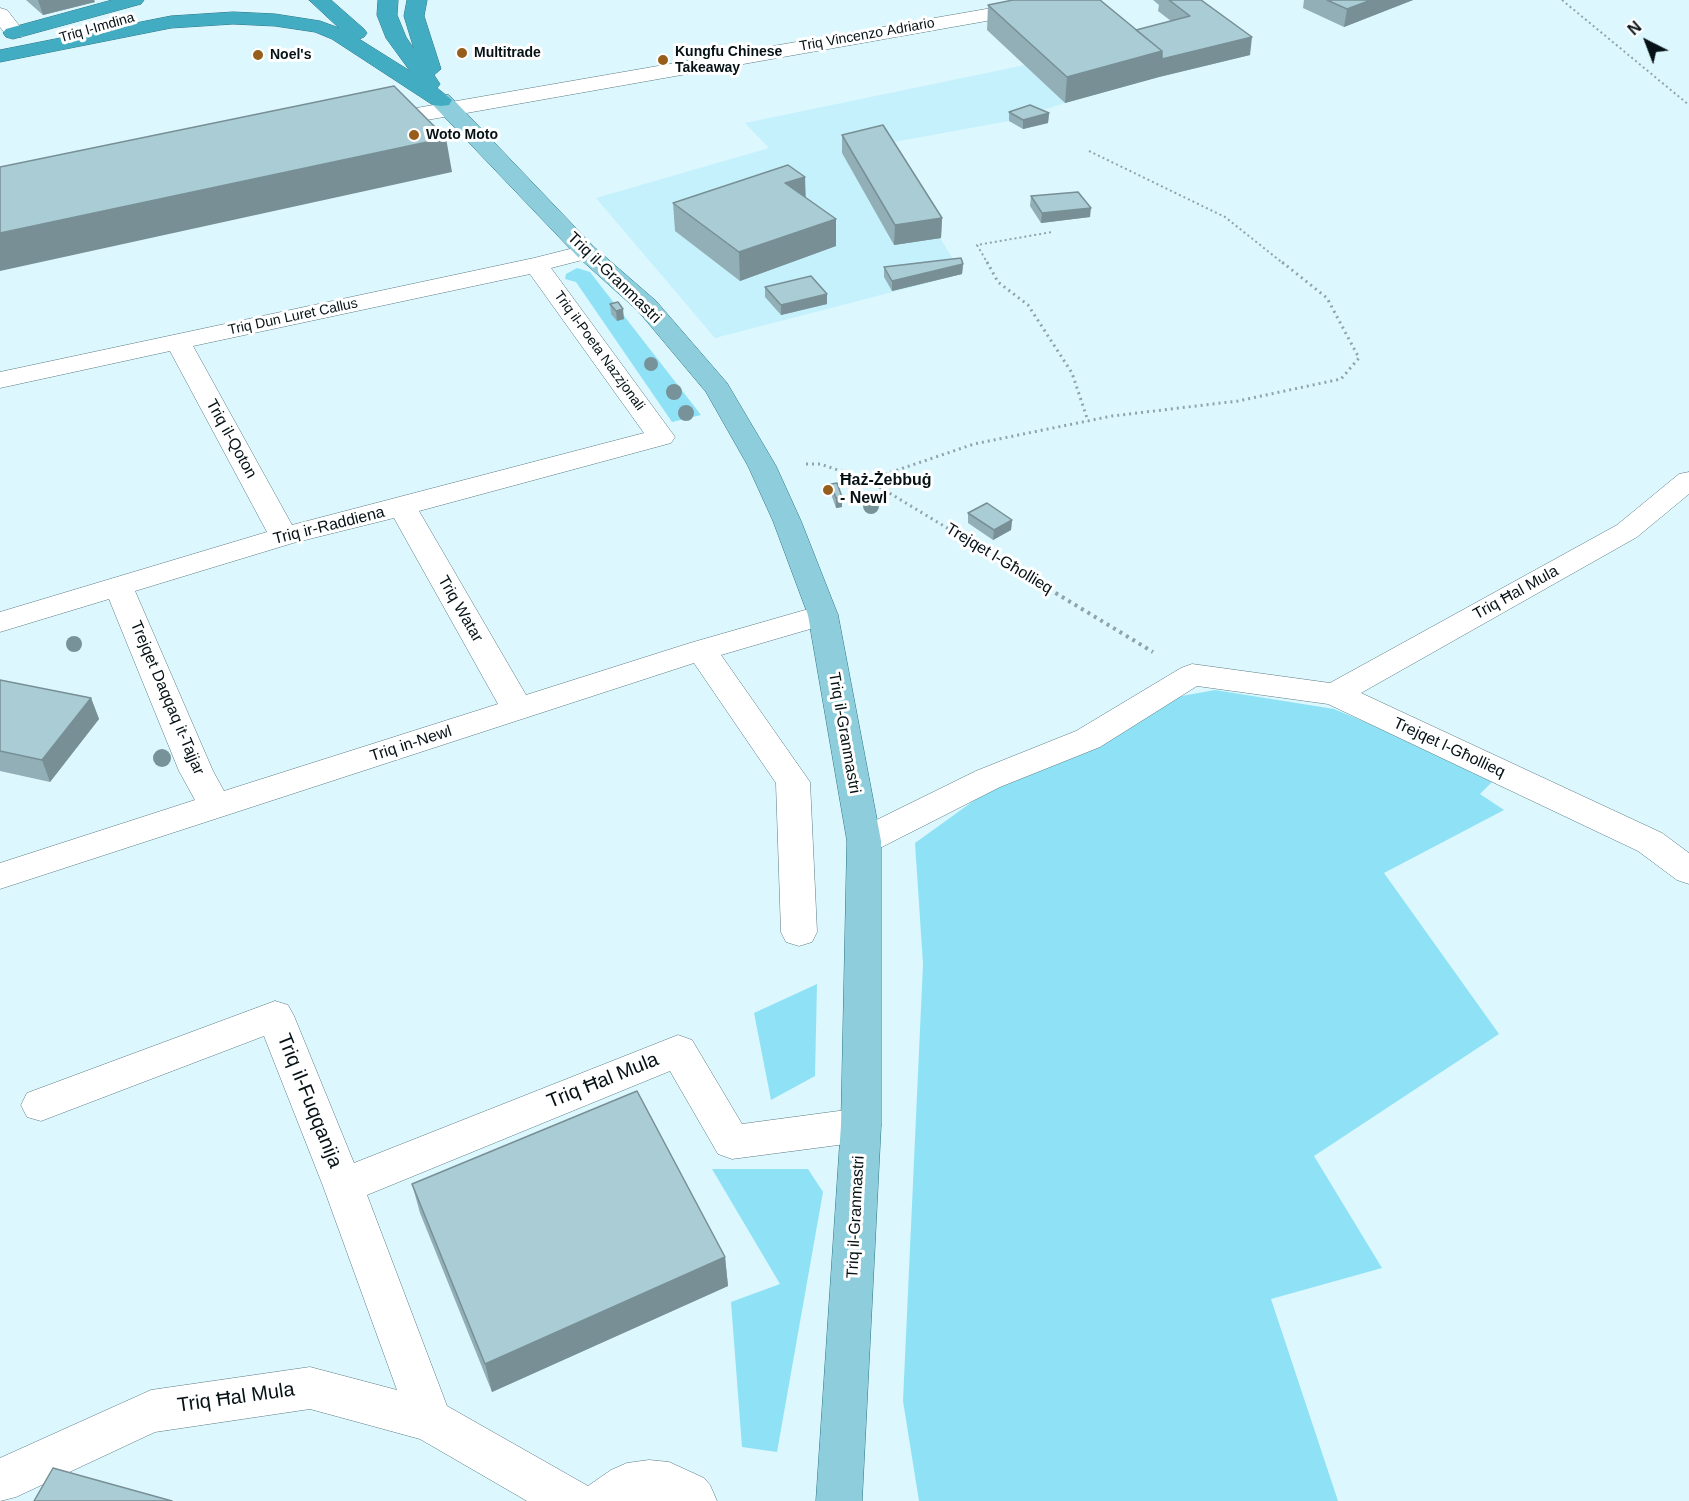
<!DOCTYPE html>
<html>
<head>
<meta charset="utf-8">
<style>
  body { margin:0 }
  #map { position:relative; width:1689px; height:1501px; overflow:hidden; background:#dcf7fe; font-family:Helvetica,sans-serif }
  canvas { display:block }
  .north { position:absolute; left:1617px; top:12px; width:60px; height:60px; -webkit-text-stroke:4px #fff; paint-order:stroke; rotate:318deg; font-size:16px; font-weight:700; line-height:24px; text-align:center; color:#061215 }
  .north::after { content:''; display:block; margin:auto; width:21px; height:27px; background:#061215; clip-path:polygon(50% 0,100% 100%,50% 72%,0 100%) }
</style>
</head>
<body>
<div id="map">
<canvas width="1689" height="1501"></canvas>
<div class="north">N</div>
</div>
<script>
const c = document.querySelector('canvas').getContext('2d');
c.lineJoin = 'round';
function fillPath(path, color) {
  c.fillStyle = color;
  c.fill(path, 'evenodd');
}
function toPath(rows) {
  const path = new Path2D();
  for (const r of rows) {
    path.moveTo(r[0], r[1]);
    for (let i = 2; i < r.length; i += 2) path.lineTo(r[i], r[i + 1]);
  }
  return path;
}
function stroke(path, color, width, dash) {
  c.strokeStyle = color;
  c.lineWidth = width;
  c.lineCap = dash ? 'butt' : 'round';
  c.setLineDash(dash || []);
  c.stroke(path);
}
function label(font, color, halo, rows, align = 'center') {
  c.font = font + ' Helvetica,sans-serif';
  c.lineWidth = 6;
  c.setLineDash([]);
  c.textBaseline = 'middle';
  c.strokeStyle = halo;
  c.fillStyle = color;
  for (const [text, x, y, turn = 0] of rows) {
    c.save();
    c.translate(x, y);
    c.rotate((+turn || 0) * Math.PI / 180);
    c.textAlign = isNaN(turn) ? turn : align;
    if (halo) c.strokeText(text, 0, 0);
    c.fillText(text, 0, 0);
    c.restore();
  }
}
fillPath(toPath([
  [1025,65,1065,103,1009,121,883,144,962,274,715,338,596,198,769,148,745,123]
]), '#c5f1fd');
fillPath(toPath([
  [577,268,590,272,701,415,672,422,576,282,565,279,566,274],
  [1215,690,1334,709,1497,777,1480,794,1504,810,1384,873,1499,1034,1314,1156,1382,1268,1271,1299,1338,1501,919,1501,903,1401,923,964,915,843,997,784,1176,697],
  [817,984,815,1076,771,1100,754,1013],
  [712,1169,808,1169,823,1192,777,1452,742,1447,731,1302,780,1284]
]), '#8fe2f6');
const minor = toPath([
  [1038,0,1081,0,1078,4,1071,6,376,129,368,127,365,122,368,117,376,115,1038,0],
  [0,8,7,10,22,29,25,33,22,37,8,37,0,27,0,8],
  [586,245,594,247,598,252,594,257,551,268,675,437,671,443,419,511,526,695,690,643,812,608,823,605,834,608,838,615,834,622,721,655,810,782,817,932,812,942,799,946,786,942,781,932,776,783,694,663,0,889,0,863,195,800,179,771,109,599,0,632,0,612,267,532,170,351,0,388,0,372,534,258,586,245],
  [530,274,644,433,292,525,193,346,530,274],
  [394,518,498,704,224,791,213,771,135,591,293,543,394,518],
  [1689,472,1689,494,1637,537,1361,693,1662,833,1689,853,1689,884,1677,880,1638,851,1328,704,1197,686,1100,747,1000,787,876,850,864,854,852,850,847,841,852,832,976,771,1076,731,1181,668,1192,664,1330,683,1617,525,1679,474,1689,472],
  [275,1001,288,1005,294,1016,354,1163,678,1035,692,1040,742,1124,861,1108,875,1113,881,1125,875,1137,861,1142,732,1159,718,1154,670,1071,367,1195,447,1406,588,1486,611,1470,627,1463,649,1460,669,1462,704,1478,710,1485,717,1501,527,1501,420,1439,310,1409,155,1432,16,1497,0,1501,0,1458,151,1390,310,1367,397,1390,323,1186,264,1036,41,1121,27,1117,21,1105,27,1093,275,1001]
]);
const major = toPath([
  [441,94,449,95,594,247,656,301,727,383,776,466,801,521,838,615,881,841,881,1125,862,1501,816,1501,841,1125,847,841,808,615,773,521,748,466,706,392,638,311,578,257,433,105,430,100,433,95,441,94]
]);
const highway = toPath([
  [112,0,144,0,141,4,13,39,6,37,3,33,6,29,112,0],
  [309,0,331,0,364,29,367,33,364,37,359,39,410,71,386,38,377,15,378,0,398,0,397,15,406,37,414,49,404,16,407,0,427,0,424,16,441,69,434,75,440,84,437,88,452,100,449,105,441,106,433,105,332,39,315,32,275,26,233,24,171,28,0,62,0,50,171,16,233,12,275,14,320,21,339,28,309,0]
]);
stroke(minor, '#5b7b83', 1);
stroke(major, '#2d7686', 1);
stroke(highway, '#2d7686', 1);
stroke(toPath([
  [1562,0,1689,105],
  [1089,151,1225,217,1284,264],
  [988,264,977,245,1052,232]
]), '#8fa4aa', 2, [2, 3]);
stroke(toPath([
  [987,262,998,282,1028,305,1072,373,1088,421],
  [806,464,820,464,868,480,1051,591],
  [868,480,974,444,1112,416,1238,401,1341,379,1359,358,1327,298,1282,262]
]), '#8fa4aa', 3, [2, 4]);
stroke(toPath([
  [1049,589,1153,652]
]), '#8fa4aa', 4, [3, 4.5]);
fillPath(minor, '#fff');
fillPath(major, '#8ecddb');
fillPath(highway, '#42acc3');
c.fillStyle = '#789299';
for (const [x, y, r] of [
  [651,364,7],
  [674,392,8],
  [686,413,8],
  [871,506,8],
  [74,644,8],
  [162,758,9]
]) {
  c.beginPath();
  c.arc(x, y, r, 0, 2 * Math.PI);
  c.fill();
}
fillPath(toPath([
  [26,0,94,0,95,2,43,15],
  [1153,0,1201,0,1250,55,1159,77,1065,103,987,30,988,5,1136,30,1171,21,1158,11,1159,5],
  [1304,0,1413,0,1344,27,1303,8],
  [1009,112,1049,113,1048,123,1023,129,1009,121],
  [842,135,942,218,941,238,894,245,842,153],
  [1031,196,1090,217,1041,223,1030,206],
  [805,197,836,219,836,246,740,281,675,231,673,203],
  [963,264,962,274,892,291,884,277,884,267],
  [765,287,827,304,781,315,765,297],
  [610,304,624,319,617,321,611,314],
  [831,484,842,497,842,507,836,508,831,494],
  [968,513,1012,520,1011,530,993,540,968,523],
  [0,680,91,698,99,719,50,782,0,771],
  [412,1184,725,1257,728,1286,492,1392,420,1213]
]), '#92afb7');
fillPath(toPath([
  [38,0,94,0,95,2,43,15],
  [1371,0,1413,0,1344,27,1347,9],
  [1252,37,1250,55,1159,77,1065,103,1067,77,1162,51],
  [1049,113,1048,123,1023,129,1023,120],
  [446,138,452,172,0,271,0,233],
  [805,177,806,204,785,183],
  [1091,208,1090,217,1041,223,1042,213],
  [942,218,941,238,894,245,895,225],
  [836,219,836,246,740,281,739,252],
  [963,264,962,274,892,291,892,281],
  [827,294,827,304,781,315,781,305],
  [623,309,624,319,617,321,616,311],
  [842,497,842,507,836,508,836,498],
  [1012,520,1011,530,993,540,994,530],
  [91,698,99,719,50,782,42,760],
  [725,1257,728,1286,492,1392,485,1364]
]), '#778f95');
const building = toPath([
  [1013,0,1100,0,1162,51,1067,77,988,5,1013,0],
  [1169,0,1201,0,1252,37,1162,59,1162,51,1136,30,1190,16,1169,0],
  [1327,0,1371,0,1347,9,1327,0],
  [394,86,446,138,0,233,0,167,394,86],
  [1030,105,1049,113,1023,120,1009,112,1030,105],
  [883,125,942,218,895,225,842,135,883,125],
  [788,165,805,177,785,183,836,219,739,252,673,203,788,165],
  [1078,192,1091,208,1042,213,1031,196,1078,192],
  [961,258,963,264,892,281,884,267,961,258],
  [811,276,827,294,781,305,765,287,811,276],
  [618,302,623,309,616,311,610,304,618,302],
  [837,483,842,497,836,498,831,484,837,483],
  [987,503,1012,520,994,530,968,513,987,503],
  [0,680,91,698,42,760,0,751,0,680],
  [637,1091,725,1257,485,1364,412,1184,637,1091],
  [53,1468,172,1501,34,1501,53,1468]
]);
fillPath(building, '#aaccd5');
stroke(building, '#778f95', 1.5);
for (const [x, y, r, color] of [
  [462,53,6,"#975e1b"],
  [258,55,6,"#975e1b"],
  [663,60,6,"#975e1b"],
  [414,135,6,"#975e1b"],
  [828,490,6,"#975e1b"]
]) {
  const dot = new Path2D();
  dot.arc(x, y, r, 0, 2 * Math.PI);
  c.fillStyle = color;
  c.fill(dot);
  stroke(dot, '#fff', 2);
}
label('14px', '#061215', '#fff', [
  ["Triq l-Imdina",97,28,-16],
  ["Triq Vincenzo Adriario",867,35,-10],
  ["Triq Dun Luret Callus",293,317,-12],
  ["Triq il-Poeta Nazzjonali",599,351,54]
]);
label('bold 14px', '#061215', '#fff', [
  ["Kungfu Chinese",675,52],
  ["Takeaway",675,68],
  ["Multitrade",474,53],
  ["Noel's",270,55],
  ["Woto Moto",426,135]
], 'left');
label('16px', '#061215', '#fff', [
  ["Triq il-Granmastri",614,278,44],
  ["Triq il-Qoton",231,439,61],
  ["Triq ir-Raddiena",329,526,-14],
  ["Trejqet l-Għollieq",999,559,31],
  ["Triq Ħal Mula",1516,593,-29],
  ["Triq Watar",460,609,60],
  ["Trejqet Daqqaq it-Tajjar",167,698,67],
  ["Triq il-Granmastri",844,733,80],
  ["Triq in-Newl",411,744,-18],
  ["Trejqet l-Għollieq",1449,748,25],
  ["Triq il-Granmastri",856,1217,-87]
]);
label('bold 16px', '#061215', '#fff', [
  ["Ħaż-Żebbuġ",840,481],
  ["- Newl",840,499]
], 'left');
label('20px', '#061215', '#fff', [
  ["Triq Ħal Mula",603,1081,-22],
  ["Triq il-Fuqqanija",309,1101,68],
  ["Triq Ħal Mula",236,1398,-8]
]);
</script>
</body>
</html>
